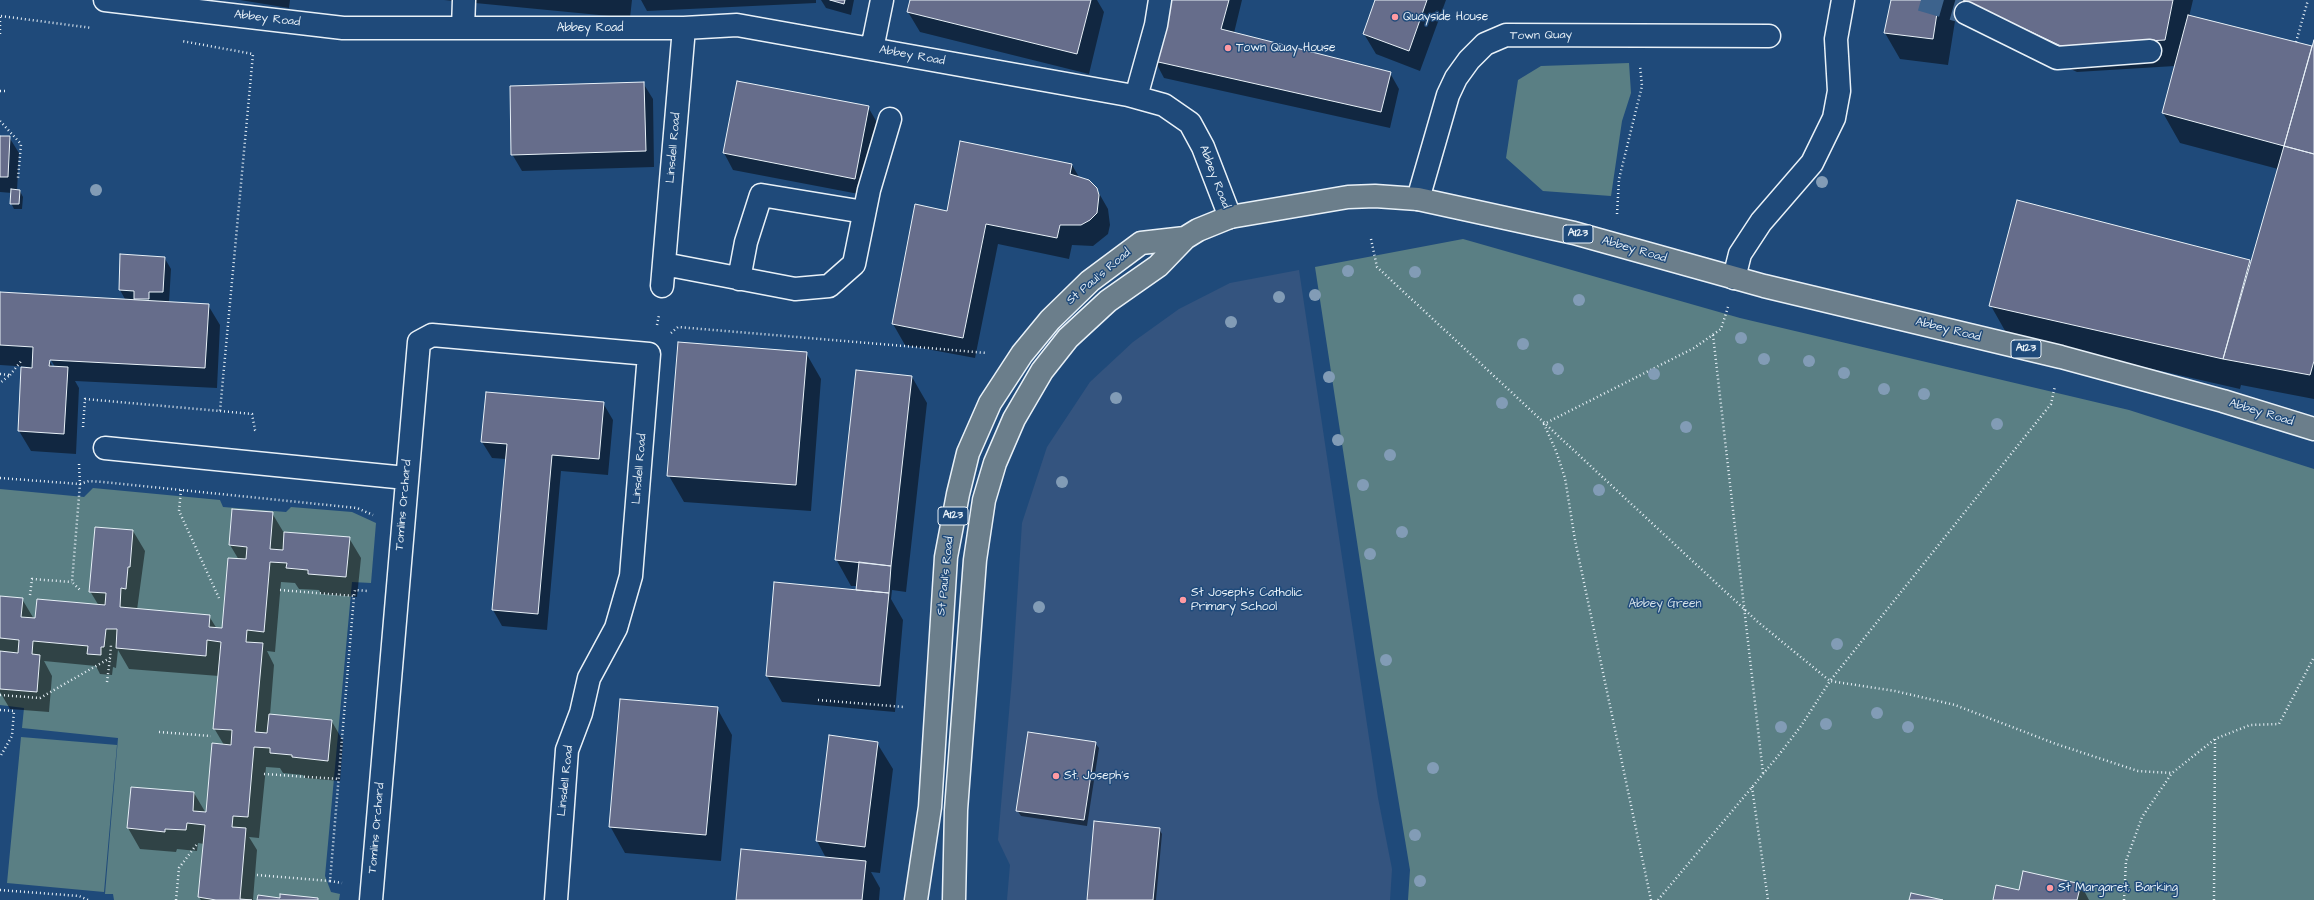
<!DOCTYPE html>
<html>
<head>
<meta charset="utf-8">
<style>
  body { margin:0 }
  canvas { display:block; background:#1f4a7a }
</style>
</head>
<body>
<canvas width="2314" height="900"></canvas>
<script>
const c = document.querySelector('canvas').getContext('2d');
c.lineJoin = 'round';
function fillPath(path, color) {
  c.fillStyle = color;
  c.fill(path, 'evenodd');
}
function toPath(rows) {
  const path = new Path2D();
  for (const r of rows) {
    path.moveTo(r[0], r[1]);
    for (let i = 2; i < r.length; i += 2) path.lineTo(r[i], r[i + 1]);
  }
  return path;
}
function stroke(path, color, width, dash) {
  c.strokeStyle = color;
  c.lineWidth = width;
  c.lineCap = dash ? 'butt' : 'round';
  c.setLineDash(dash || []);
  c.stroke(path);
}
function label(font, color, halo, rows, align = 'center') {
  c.font = font + ' "Architects Daughter",sans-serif';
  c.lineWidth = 3;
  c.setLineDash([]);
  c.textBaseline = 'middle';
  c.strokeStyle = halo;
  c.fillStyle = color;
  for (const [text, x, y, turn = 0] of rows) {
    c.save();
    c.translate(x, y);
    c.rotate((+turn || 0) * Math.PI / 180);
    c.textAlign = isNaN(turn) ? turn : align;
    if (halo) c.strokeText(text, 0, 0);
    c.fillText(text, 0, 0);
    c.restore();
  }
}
fillPath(toPath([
  [1299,270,1378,798,1392,869,1390,900,1007,900,1010,865,998,840,1012,678,1022,523,1047,447,1090,382,1133,342,1179,309,1230,283]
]), '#34547f');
fillPath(toPath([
  [1629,63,1631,93,1622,121,1611,196,1543,191,1506,158,1518,80,1541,66],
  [1463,239,1740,318,2129,410,2314,469,2314,900,1408,900,1410,870,1374,653,1315,267],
  [93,488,220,500,223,507,286,512,291,507,352,512,376,523,371,583,352,582,325,876,331,892,340,894,339,900,114,900,113,894,105,894,118,738,22,728,24,708,0,705,0,489,84,497],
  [21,737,117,745,104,892,7,883]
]), '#5a7f84');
fillPath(toPath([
  [240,0,290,0,289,8],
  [444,0,632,0,630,18],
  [641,0,816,0,816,3,647,11],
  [821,0,854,0,851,15,826,8],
  [911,0,1097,0,1104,12,1089,74,920,32,908,12],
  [1172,0,1242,0,1234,33,1390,73,1399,89,1390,128,1164,78,1155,61],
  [1377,0,1446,0,1420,71,1376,54,1364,34],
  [1892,0,2193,0,2189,17,2311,47,2313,50,2314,46,2314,399,2241,385,2240,389,2008,336,1991,306,2250,261,2251,264,2278,169,2180,143,2163,113,2175,66,2077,72,1956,15,1948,65,1900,59,1885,33],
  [738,82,868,107,878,124,864,195,733,170,724,153],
  [643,83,653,99,654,167,522,171,512,154],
  [0,137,9,137,19,153,17,191,20,191,23,197,22,209,14,209,11,203,12,193,0,192],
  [961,142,1072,165,1079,177,1096,188,1108,209,1110,225,1108,234,1093,246,1072,245,1069,259,998,244,975,358,905,345,893,324,948,212],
  [164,257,171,269,169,303,208,305,220,325,217,388,75,381,79,388,76,454,31,451,19,431,30,367,0,365,0,294,126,301,120,290],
  [48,355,55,367,53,367,47,356],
  [806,353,821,379,811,511,684,502,669,476],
  [912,377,927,403,906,592,892,590,891,599,903,620,895,712,782,702,767,676,858,591,857,586,851,586,836,559],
  [603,403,613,420,608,475,561,471,547,630,502,626,493,610,506,459,492,458,482,442],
  [272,513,284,533,349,538,361,558,357,597,321,594,319,590,299,589,295,583,281,582,275,652,267,651,274,665,270,715,331,720,343,741,340,781,305,778,303,775,283,773,280,768,266,767,259,838,249,837,257,850,253,900,201,900,199,897,204,844,198,843,197,851,177,849,176,852,140,849,128,828,131,788,194,793,207,815,224,745,214,728,219,676,129,669,118,650,116,668,113,667,112,675,100,674,96,666,44,661,52,676,49,712,10,709,0,692,0,597,22,599,34,619,99,606,90,591,133,531,145,551,137,610,209,616,217,629,223,629,239,560,230,545],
  [717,708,732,735,721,861,625,853,610,826],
  [830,737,877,743,893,769,880,873,871,872,880,888,879,900,737,900,826,858,817,841],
  [1095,743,1099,748,1087,826,1021,816,1017,810],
  [1159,829,1162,834,1156,900,1088,900],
  [2081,885,2089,900,1994,900,2020,891]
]), '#0007');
const building = toPath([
  [830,0,845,0,844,4,830,0],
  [910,0,1091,0,1077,54,907,12,910,0],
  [1171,0,1229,0,1221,29,1391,72,1381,112,1154,61,1171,0],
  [1375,0,1427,0,1409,51,1363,34,1375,0],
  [1891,0,1939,0,1933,39,1884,33,1891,0],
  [1963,0,2173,0,2165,40,2061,46,1963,0],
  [2188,15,2312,46,2284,146,2162,113,2188,15],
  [2314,40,2314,154,2284,146,2314,40],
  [737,81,869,106,855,179,723,153,737,81],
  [644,82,646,151,511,155,510,86,644,82],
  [0,136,10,136,8,177,0,177,0,136],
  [960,141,1072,164,1070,174,1089,180,1097,188,1099,195,1097,213,1090,220,1081,225,1060,225,1057,238,986,224,963,338,892,324,915,204,947,211,960,141],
  [2284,146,2314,154,2314,361,2310,375,2223,359,2284,146],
  [11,189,20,190,19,204,10,204,11,189],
  [2017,200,2250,260,2223,359,1989,306,2017,200],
  [120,254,165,257,163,292,149,292,149,299,134,299,134,291,119,290,120,254],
  [0,292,209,304,205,368,50,360,49,366,68,367,64,434,18,431,21,367,32,368,33,347,0,345,0,292],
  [678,342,807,352,796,485,667,476,678,342],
  [856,370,912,376,891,566,835,560,856,370],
  [486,392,604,402,599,459,552,455,538,614,492,610,507,444,481,442,486,392],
  [232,509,273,512,270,549,283,550,284,532,350,537,346,577,308,574,308,570,286,568,287,563,270,562,264,632,247,630,246,642,263,643,255,732,267,733,269,714,332,720,328,761,292,757,292,755,270,753,270,748,254,747,248,817,233,816,232,827,246,828,240,899,252,900,216,900,198,897,205,825,187,823,186,830,165,829,165,832,127,828,131,787,194,792,193,811,206,812,212,743,231,745,232,730,213,729,221,642,207,640,206,656,116,648,117,629,106,629,104,647,101,647,101,655,87,654,88,646,33,641,32,654,40,655,37,692,0,689,0,651,18,653,19,640,0,638,0,596,23,598,21,617,35,618,37,599,105,605,106,593,89,592,95,527,133,530,130,567,128,567,126,589,121,588,120,607,210,615,209,627,222,628,228,558,246,559,247,547,229,545,232,509],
  [859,562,891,566,889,593,856,590,859,562],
  [774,582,889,593,880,686,766,676,774,582],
  [620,699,718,707,706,835,609,827,620,699],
  [1028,732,1096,742,1084,820,1016,811,1028,732],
  [829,735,878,742,865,847,816,841,829,735],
  [1094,821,1160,828,1153,900,1087,900,1094,821],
  [741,849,866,861,862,900,736,900,741,849],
  [2023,871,2081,884,2077,900,1993,900,1996,885,2019,890,2023,871],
  [1911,893,1943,900,1909,900,1911,893],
  [280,894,318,898,318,900,257,900,258,895,280,898,280,894]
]);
fillPath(building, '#666d8b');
stroke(building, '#e8f1f8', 1);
stroke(toPath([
  [1921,0,1966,13]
]), '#3d638d', 22, [22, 11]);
const minor = toPath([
  [105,0,343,28,684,28,737,25,1128,95,1164,105,1190,123,1203,147,1230,217],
  [1966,13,2057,58,2150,51],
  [463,28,464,0],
  [872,49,882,0],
  [1136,97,1156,25,1160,0],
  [1418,199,1448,95,1456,78,1469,60,1485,44,1506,35,1769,36],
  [664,264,795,289,829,286,854,264,869,190,890,119],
  [1734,278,1740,254,1761,222,1812,163,1834,118,1839,91,1836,39,1843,0],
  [739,279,746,242,761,195,864,212],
  [662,286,684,28],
  [105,448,406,478],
  [371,900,419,342,432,335,649,354,631,576,616,628,589,678,581,713,567,750,556,900]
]);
const major = toPath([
  [916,900,930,807,946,557,958,494,968,453,990,403,1022,354,1050,320,1090,281,1141,243,1185,238],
  [954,900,956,810,975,560,984,500,995,463,1014,419,1042,371,1068,338,1108,301,1158,266,1185,238,1198,230,1230,217,1348,197,1375,196,1418,199,1574,233,1764,286,2061,357,2223,401,2314,429]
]);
stroke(minor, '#e8f1f8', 25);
stroke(major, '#e8f1f8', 25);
stroke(toPath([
  [1,16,92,28],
  [0,34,0,16],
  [2296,42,2308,0],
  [0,91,5,91],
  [0,121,21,144,18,178],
  [1617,214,1619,179,1642,86,1640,66],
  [1371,239,1377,267,1758,622,1830,681,2051,404,2055,386],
  [657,325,659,315],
  [671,333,678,327,987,353],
  [1713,335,1763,773],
  [0,374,10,375,0,383],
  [10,375,22,360],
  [220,411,252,414,255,430,257,432],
  [83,427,85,399,220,411,253,54,182,41],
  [79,464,80,484,89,481,103,482,357,508,373,515],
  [0,478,80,484,72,582,80,590],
  [181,490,179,511,219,598],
  [280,590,354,596],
  [30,595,32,579,72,582],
  [107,682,110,658],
  [0,695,40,698,110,658,111,645],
  [818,700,904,707],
  [0,710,14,711,12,736,0,757],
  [159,732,211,736],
  [264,774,339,779],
  [1752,787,1768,900],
  [257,875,330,881,354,596,355,590,368,591],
  [330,881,342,883],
  [0,890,79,896,88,900],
  [176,900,179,868,197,844],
  [1651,900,1575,540,1565,478,1556,451,1544,424,1694,348,1721,329,1728,307],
  [1658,900,1778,756,1801,726,1830,681,1895,691,1955,705,2056,744,2138,771,2172,773,2215,739],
  [2124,900,2126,861,2142,817,2172,773],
  [2214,900,2215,739,2250,725,2279,724,2314,657]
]), '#e8f1f8', 2.5, [1, 3]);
stroke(minor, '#1f4a7a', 22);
stroke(major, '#6b7e8b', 22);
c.fillStyle = '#829cb6';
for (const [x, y] of [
  [1822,182],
  [96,190],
  [1348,271],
  [1415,272],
  [1315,295],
  [1279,297],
  [1579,300],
  [1231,322],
  [1741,338],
  [1523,344],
  [1764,359],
  [1809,361],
  [1558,369],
  [1844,373],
  [1654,374],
  [1329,377],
  [1884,389],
  [1924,394],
  [1116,398],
  [1502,403],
  [1997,424],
  [1686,427],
  [1338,440],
  [1390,455],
  [1062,482],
  [1363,485],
  [1599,490],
  [1402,532],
  [1370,554],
  [1039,607],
  [1837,644],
  [1386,660],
  [1877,713],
  [1826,724],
  [1781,727],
  [1908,727],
  [1433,768],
  [1415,835],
  [1420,881]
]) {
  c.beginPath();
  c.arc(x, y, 6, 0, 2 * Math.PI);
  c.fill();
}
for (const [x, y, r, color] of [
  [1395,17,4,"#ff9aa2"],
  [1228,48,4,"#ff9aa2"],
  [1183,600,4,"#ff9aa2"],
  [1056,776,4,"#ff9aa2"],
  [2050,888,4,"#ff9aa2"]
]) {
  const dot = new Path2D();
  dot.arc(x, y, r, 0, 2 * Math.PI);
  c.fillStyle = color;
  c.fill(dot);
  stroke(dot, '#1f4a7a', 1.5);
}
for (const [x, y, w] of [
  [1578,234,30],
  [2026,349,30],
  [953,516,30]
]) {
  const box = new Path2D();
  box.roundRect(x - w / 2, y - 9, w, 18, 3);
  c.fillStyle = '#1f4a7a';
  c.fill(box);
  stroke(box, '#e8f1f8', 1);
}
label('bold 11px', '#e8f1f8', null, [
  ["A123",1578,234],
  ["A123",2026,349],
  ["A123",953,516]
]);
label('12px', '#e8f1f8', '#1f4a7a', [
  ["Quayside House",1403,17],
  ["Town Quay House",1236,48],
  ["St Joseph's Catholic",1191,593],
  ["Primary School",1191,607],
  ["St. Joseph's",1064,776],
  ["St Margaret, Barking",2058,888]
], 'left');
label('12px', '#e8f1f8', '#1f4a7a', [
  ["Abbey Road",267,19,7],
  ["Abbey Road",590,28],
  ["Town Quay",1541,36,-1],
  ["Abbey Road",912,56,10],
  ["Linsdell Road",674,148,-85],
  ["Abbey Road",1214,177,69],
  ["Abbey Road",1634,250,16],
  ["St Paul's Road",1099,277,-40],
  ["Abbey Road",1948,330,14],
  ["Abbey Road",2261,413,17],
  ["Linsdell Road",640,469,-85],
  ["Tomlins Orchard",404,505,-85],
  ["St Paul's Road",946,576,-84],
  ["Linsdell Road",566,781,-84],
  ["Tomlins Orchard",377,828,-85]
]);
label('12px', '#d3e0e7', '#1f4a7a', [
  ["Abbey Green",1665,604]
]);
</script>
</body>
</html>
